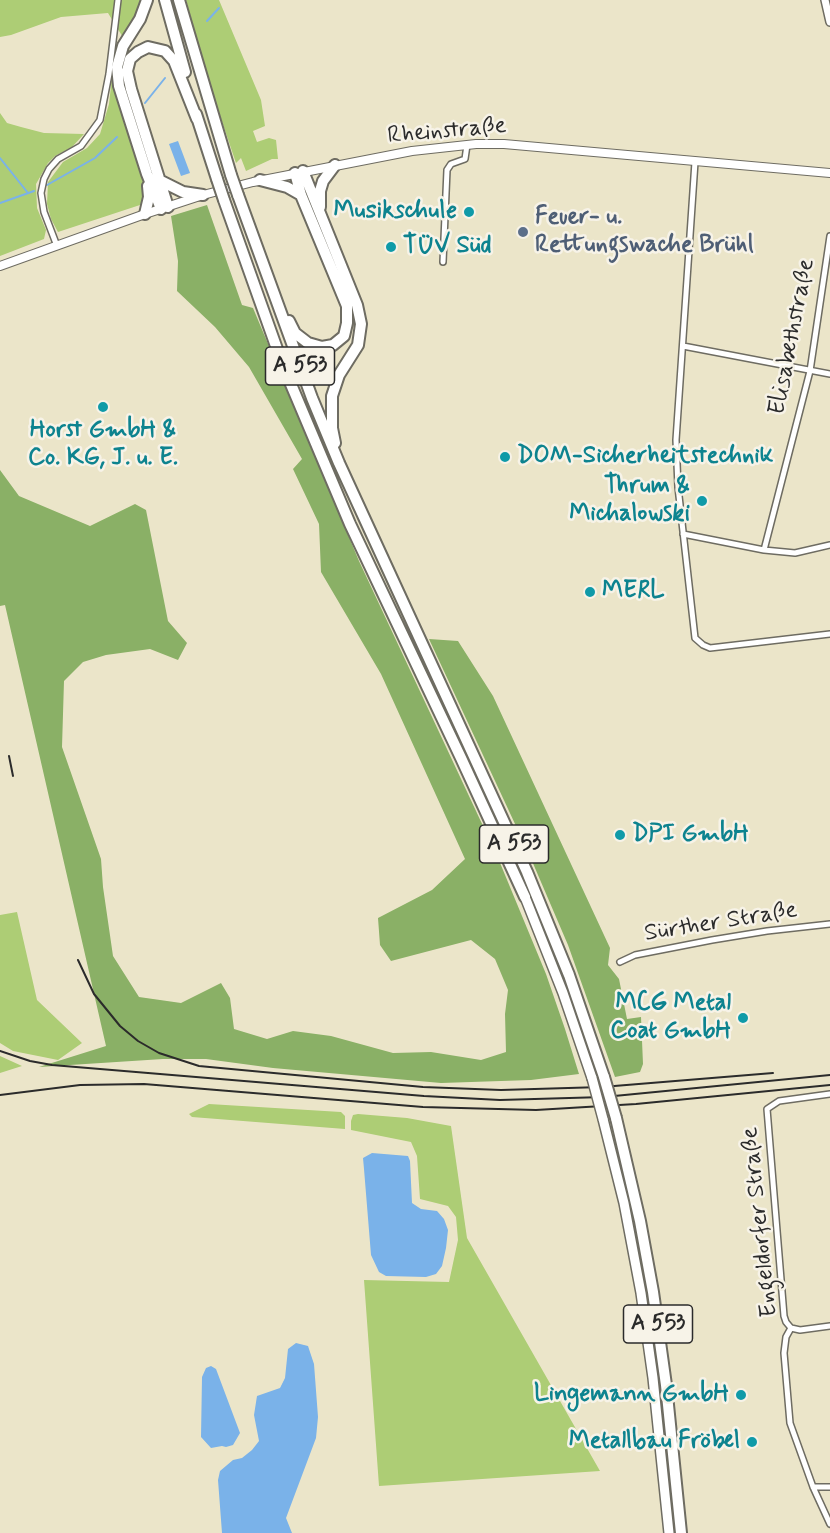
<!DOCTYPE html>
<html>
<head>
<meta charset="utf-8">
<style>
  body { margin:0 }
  canvas { display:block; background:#ebe5c9 }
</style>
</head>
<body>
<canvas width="830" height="1533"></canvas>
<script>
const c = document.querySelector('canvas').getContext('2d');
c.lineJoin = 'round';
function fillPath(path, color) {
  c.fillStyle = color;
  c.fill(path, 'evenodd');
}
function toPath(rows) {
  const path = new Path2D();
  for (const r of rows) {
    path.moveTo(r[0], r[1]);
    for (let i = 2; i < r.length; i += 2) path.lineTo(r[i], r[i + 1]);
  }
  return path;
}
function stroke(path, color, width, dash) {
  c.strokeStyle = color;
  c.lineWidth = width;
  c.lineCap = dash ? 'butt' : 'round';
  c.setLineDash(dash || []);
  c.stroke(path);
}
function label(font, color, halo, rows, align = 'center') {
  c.font = font + ' Mynerve,sans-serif';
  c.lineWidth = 5;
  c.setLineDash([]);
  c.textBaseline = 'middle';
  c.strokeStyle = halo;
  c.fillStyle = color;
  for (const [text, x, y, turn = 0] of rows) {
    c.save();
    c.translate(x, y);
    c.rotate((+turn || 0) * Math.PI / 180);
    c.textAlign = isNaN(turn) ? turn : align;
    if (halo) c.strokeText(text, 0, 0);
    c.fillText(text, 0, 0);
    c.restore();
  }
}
fillPath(toPath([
  [0,0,142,0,134,23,124,39,108,13,61,17,11,35,0,37],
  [186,0,219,0,261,100,265,126,253,131,257,142,269,138,276,140,278,159,272,159,246,171,241,158,236,163,207,77],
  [112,77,132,138,147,194,140,205,58,232,51,219,47,204,48,182,63,162,87,148,100,134,109,104],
  [0,113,7,123,21,127,44,133,84,134,72,147,55,156,48,163,36,184,37,208,46,230,44,239,0,256],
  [17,912,37,1000,82,1043,58,1060,13,1051,0,1043,0,915],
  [0,1056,22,1066,0,1073],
  [209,1104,341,1112,345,1116,345,1129,192,1117,189,1114],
  [358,1114,407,1118,451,1126,467,1238,600,1471,379,1486,364,1280,449,1282,458,1240,456,1217,448,1206,420,1199,417,1156,411,1142,351,1130,351,1121,353,1115]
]), '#adcd75');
fillPath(toPath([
  [207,205,242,305,253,308,359,561,498,858,546,974,565,1029,579,1074,531,1080,441,1083,273,1068,206,1059,163,1059,39,1067,106,1046,5,605,0,606,0,470,19,496,90,526,135,504,146,510,168,621,187,643,178,660,150,649,106,655,83,662,64,681,62,747,101,859,103,887,113,956,139,997,181,1003,221,983,230,998,234,1029,267,1039,293,1031,331,1036,393,1053,431,1052,481,1060,506,1052,505,1014,508,990,495,959,471,940,391,961,380,945,378,918,432,890,465,859,381,674,321,572,319,524,293,469,302,459,249,367,215,327,177,291,178,261,171,216],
  [429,639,458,641,493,696,610,948,608,965,619,979,627,1019,641,1017,643,1064,640,1072,615,1077,568,945,529,854]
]), '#8ab066');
fillPath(toPath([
  [178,141,190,173,181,176,169,144],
  [372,1153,408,1156,410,1161,412,1203,421,1209,437,1211,444,1219,448,1230,446,1248,442,1266,436,1274,426,1277,386,1276,379,1272,371,1255,364,1169,363,1158],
  [296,1343,308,1346,314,1364,318,1417,316,1438,286,1518,292,1533,222,1533,218,1480,220,1471,233,1460,242,1458,252,1450,259,1441,254,1415,257,1396,280,1388,285,1378,288,1349],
  [211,1366,216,1369,240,1433,233,1445,226,1447,222,1446,211,1448,201,1437,202,1377,206,1368]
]), '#7ab2e9');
stroke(toPath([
  [207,21,219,8],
  [145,103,165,78],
  [0,158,28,193],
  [47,185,95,158,117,137],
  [0,203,34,191]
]), '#7ab2e9', 2);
const minor = toPath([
  [695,162,676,440,678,487,695,638,703,645,710,648,830,634],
  [57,246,44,212,41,193,44,179,49,169,58,159,81,146,100,120,109,74,118,0],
  [443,262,447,170,451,164,465,159,467,145],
  [683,346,830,374],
  [683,534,764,550,795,553,830,545],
  [764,550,810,371,830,236],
  [620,962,635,955,712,940,767,931,830,924],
  [830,1094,779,1101,767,1109,784,1316,786,1322,791,1328,800,1330,830,1326],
  [791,1328,786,1337,784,1353,790,1423,813,1487,830,1524],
  [813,1487,830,1487]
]);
const tertiary = toPath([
  [825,0,830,22]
]);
const secondary = toPath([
  [0,266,145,214,203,195,253,182,412,151,476,144,504,144,830,173]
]);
const trunk = toPath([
  [525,897,563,993,592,1078],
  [603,1119,624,1203,641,1293,653,1378,669,1533]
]);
const motorway = toPath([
  [147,0,140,19,123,46,117,67,119,86,147,174,161,209],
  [165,0,185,72],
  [179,0,231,175],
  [196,114,217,179],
  [303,171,357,305,361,324,358,345,339,375,332,396,332,428,335,443],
  [260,180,287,187,301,195],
  [161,181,183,192,203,195],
  [238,195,312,398,339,463,527,872,569,975,604,1077],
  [224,200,282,363,350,524,461,758,525,897],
  [168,207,131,89,127,71,130,59,138,52,148,47,165,51,174,61,197,119],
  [320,207,320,191,323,181,335,165],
  [145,214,149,197,148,186],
  [289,321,295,333,308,343,322,347,333,345,344,336,347,323,347,306,301,195,295,173],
  [616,1118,640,1221,653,1292,666,1385,681,1533]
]);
stroke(minor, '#6e6c62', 8);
stroke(tertiary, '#6e6c62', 10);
stroke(secondary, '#6e6c62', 10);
stroke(trunk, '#6e6c62', 12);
stroke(motorway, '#6e6c62', 14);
stroke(minor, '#fff', 5);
stroke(tertiary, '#fff', 7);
stroke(secondary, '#fff', 8);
stroke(trunk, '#fff', 9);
stroke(motorway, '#fff', 10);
stroke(toPath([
  [9,756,13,776],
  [78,960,94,994,120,1026,138,1041,159,1053,199,1066,423,1087,501,1090,602,1087,773,1073],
  [0,1051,30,1061,52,1065,424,1096,500,1100,604,1097,830,1075],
  [0,1095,80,1085,144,1084,423,1107,536,1110,636,1104,830,1085]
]), '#2b2b2b', 2);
const trunkBridge = toPath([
  [592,1078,603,1119]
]);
const motorwayBridge = toPath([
  [231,175,238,195],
  [217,179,224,200],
  [604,1077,616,1118]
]);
stroke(trunkBridge, '#6e6c62', 12, []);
stroke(motorwayBridge, '#6e6c62', 14, []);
stroke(trunkBridge, '#fff', 9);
stroke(motorwayBridge, '#fff', 10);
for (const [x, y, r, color] of [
  [469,212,6,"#0f9aa8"],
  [523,232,6,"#5c6f8a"],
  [391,247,6,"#0f9aa8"],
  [103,407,6,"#0f9aa8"],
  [505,457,6,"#0f9aa8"],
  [702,501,6,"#0f9aa8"],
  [590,592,6,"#0f9aa8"],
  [620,835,6,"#0f9aa8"],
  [743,1018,6,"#0f9aa8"],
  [741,1395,6,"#0f9aa8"],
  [752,1442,6,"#0f9aa8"]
]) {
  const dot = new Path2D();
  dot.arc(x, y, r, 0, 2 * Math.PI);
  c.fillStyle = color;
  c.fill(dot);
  stroke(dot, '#f7f3e8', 2);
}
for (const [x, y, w] of [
  [300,366,69],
  [514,844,69],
  [658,1324,69]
]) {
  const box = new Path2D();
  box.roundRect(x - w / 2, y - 19, w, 38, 4.5);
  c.fillStyle = '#f7f3e8';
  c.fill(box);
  stroke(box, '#2b2b2b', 1.5);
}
label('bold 22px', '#2b2b2b', null, [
  ["A 553",300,366],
  ["A 553",514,844],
  ["A 553",658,1324]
]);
label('24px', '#2b2b2b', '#f7f3e8', [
  ["Rheinstraße",447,132,-5],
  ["Elisabethstraße",793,337,-79],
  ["Sürther Straße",721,923,-9],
  ["Engeldorfer Straße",761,1222,-96]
]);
label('bold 24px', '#0d838f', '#f7f3e8', [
  ["Musikschule",457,212],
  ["TÜV Süd",403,247,"left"],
  ["Horst GmbH &",103,431,"center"],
  ["Co. KG, J. u. E.",103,459,"center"],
  ["DOM-Sicherheitstechnik",517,457,"left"],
  ["Thrum &",690,487],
  ["Michalowski",690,515],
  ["MERL",602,592,"left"],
  ["DPI GmbH",632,835,"left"],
  ["MCG Metal",731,1004],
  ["Coat GmbH",731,1032],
  ["Lingemann GmbH",729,1395],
  ["Metallbau Fröbel",740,1442]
], 'right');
label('bold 24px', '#4e5e75', '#f7f3e8', [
  ["Feuer- u.",535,218],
  ["Rettungswache Brühl",535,246]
], 'left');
</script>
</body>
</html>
